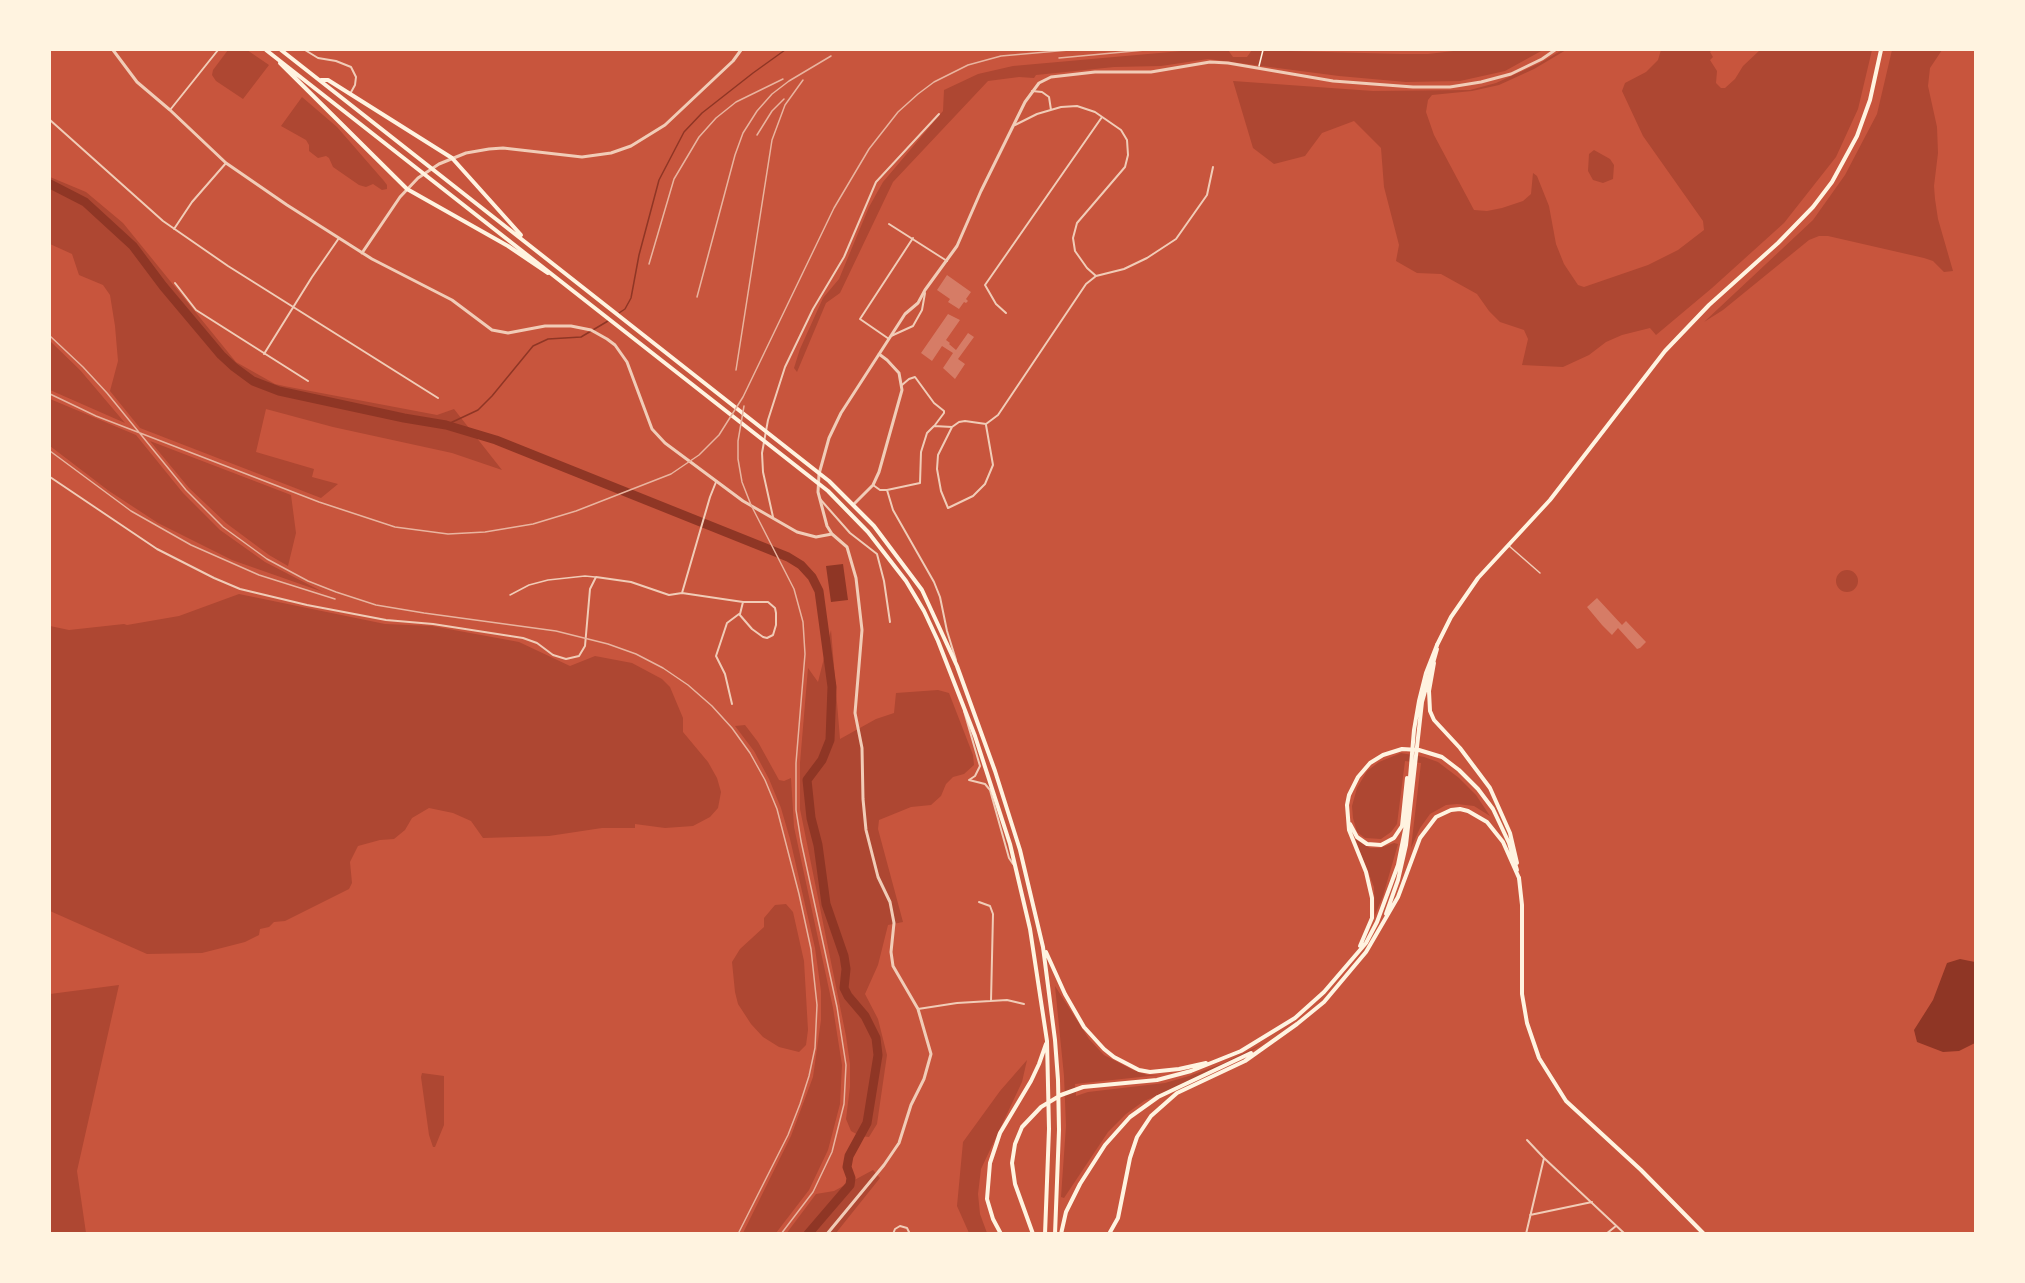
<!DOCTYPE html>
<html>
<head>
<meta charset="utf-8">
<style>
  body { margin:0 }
  #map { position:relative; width:2025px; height:1283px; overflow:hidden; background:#c8553d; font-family:Helvetica,sans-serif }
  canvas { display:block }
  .frame { position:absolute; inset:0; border:51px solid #fff3e0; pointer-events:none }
</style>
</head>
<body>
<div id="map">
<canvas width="2025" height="1283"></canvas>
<div class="frame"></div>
</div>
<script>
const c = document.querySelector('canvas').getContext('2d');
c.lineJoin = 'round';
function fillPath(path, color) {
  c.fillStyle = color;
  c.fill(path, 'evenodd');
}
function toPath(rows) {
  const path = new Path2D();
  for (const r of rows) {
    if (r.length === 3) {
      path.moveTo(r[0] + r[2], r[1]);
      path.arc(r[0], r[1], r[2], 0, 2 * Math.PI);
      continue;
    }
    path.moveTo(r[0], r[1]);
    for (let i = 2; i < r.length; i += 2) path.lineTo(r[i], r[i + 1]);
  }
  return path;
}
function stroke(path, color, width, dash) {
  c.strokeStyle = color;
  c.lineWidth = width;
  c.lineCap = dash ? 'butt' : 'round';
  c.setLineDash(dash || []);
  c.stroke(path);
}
fillPath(toPath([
  [228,50,247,50,269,65,243,99,216,81,212,75,213,70],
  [1193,50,1228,50,1233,57,1247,57,1252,50,1401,54,1428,54,1462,50,1543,50,1505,71,1460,81,1406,82,1339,76,1208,59,1161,66,1114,67,1036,75,1034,78,1019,77,988,81,893,182,840,293,826,303,797,372,794,368,800,349,823,298,839,279,869,207,883,182,943,111,944,90,978,74,1013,66],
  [1562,50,1566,50,1534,69,1499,85,1472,91,1432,95,1428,100,1426,112,1434,135,1474,210,1487,211,1502,208,1523,201,1531,194,1533,173,1537,176,1549,206,1556,244,1564,264,1578,285,1584,287,1648,265,1678,250,1704,230,1703,221,1643,136,1622,91,1625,83,1646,72,1658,60,1661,50,1712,50,1710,52,1713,57,1710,60,1717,71,1716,83,1721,88,1725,88,1735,79,1743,66,1760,50,1872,50,1858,109,1836,157,1784,223,1712,288,1656,335,1650,328,1622,335,1606,342,1589,355,1563,367,1522,365,1528,339,1524,330,1500,322,1489,311,1477,294,1441,274,1417,273,1396,261,1399,245,1384,187,1381,148,1354,121,1322,133,1305,156,1274,164,1253,148,1233,81,1373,91,1470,90,1496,83,1540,63],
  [1892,50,1942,50,1930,68,1928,86,1937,127,1938,153,1934,186,1935,199,1938,219,1953,271,1944,272,1933,261,1924,258,1828,236,1819,236,1809,240,1723,310,1704,322,1813,220,1845,175,1877,114],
  [302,97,337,127,384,181,387,185,387,189,382,190,373,184,366,187,359,185,333,167,329,158,326,156,318,158,309,151,309,145,306,140,281,126],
  [1594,150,1610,159,1614,165,1613,179,1603,183,1593,180,1588,171,1589,154],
  [50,177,86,192,123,223,236,362,275,384,284,386,437,415,454,409,502,470,452,453,333,427,266,409,256,452,314,469,312,477,338,484,321,498,140,428,110,391,118,361,115,326,110,295,103,285,79,275,72,254,50,244],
  [50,341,80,370,125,423,50,390],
  [50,399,136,435,183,493,220,530,265,562,323,592,232,560,158,523,109,491,50,446],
  [150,441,291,495,296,533,288,566,269,555,226,523,189,488],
  [1847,581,11],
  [239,594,385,624,432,626,519,642,570,666,595,656,632,663,662,679,670,687,683,718,683,732,708,762,717,778,721,792,718,808,710,817,693,826,665,828,635,824,635,828,602,828,549,836,483,838,471,821,453,813,429,808,412,818,405,830,394,839,380,840,358,846,350,862,352,883,349,889,285,921,274,922,269,927,260,929,259,935,245,942,202,953,147,954,50,911,50,626,69,630,124,624,127,625,179,616],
  [831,630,840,739,876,719,894,713,896,693,938,690,949,693,973,755,974,765,964,774,953,777,946,784,941,796,931,805,911,807,879,820,878,829,903,922,888,925,878,965,865,994,878,1019,887,1055,877,1124,869,1137,860,1136,851,1131,846,1119,850,1087,850,1064,846,1036,800,809,800,763,808,668,818,682],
  [745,725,758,742,779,780,784,781,791,778,794,827,833,1008,842,1065,840,1104,828,1150,809,1190,776,1233,743,1233,791,1136,813,1077,821,1020,821,991,815,948,790,839,781,808,769,779,754,751,735,726],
  [1401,753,1424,757,1438,762,1459,778,1476,795,1490,816,1474,806,1457,804,1446,805,1430,814,1420,828,1411,848,1421,763,1405,761,1397,824,1391,832,1381,839,1365,838,1357,832,1353,818,1352,806,1357,788,1367,771,1379,762],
  [1355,839,1370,848,1380,848,1394,843,1398,844,1383,896,1375,915,1374,887],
  [786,904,793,912,804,961,808,1030,806,1045,799,1052,779,1047,763,1037,751,1024,738,1004,735,992,732,962,740,949,764,927,764,918,775,905],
  [119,985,77,1171,86,1233,50,1233,50,994],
  [1055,986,1089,1039,1104,1055,1133,1070,1147,1075,1159,1075,1075,1084,1076,1096,1088,1092,1165,1083,1189,1076,1224,1063,1266,1042,1246,1054,1205,1075,1144,1101,1126,1114,1108,1132,1064,1198,1061,1197,1066,1126,1064,1076],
  [1027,1060,1022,1082,981,1169,978,1194,980,1214,987,1233,969,1233,957,1206,963,1142,1000,1091],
  [422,1073,444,1076,444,1125,435,1147,433,1147,429,1135,421,1077],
  [873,1170,880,1178,836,1233,786,1234,816,1194,834,1191]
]), '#ae4732');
fillPath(toPath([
  [843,564,848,600,831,602,826,566],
  [1960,959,1975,962,1975,1043,1959,1051,1943,1052,1917,1042,1914,1030,1933,1000,1947,963]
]), '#8f3625');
stroke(toPath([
  [619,313,625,309,631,298,639,255,659,180,684,132,702,113,753,73,785,50],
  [446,425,478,410,492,396,533,346,548,339,581,337,608,321]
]), '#8f3625', 1.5);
stroke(toPath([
  [50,184,85,202,133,246,163,286,221,355,234,367,253,381,279,391,404,418,446,425,496,440,788,557,801,565,812,577,819,591,832,687,830,740,822,760,807,780,811,818,818,845,826,904,844,956,846,969,844,988,848,996,865,1016,876,1038,878,1055,867,1123,849,1156,847,1167,851,1178,850,1185,808,1234]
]), '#8f3625', 9);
fillPath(toPath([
  [947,275,971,292,966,299,968,301,966,303,964,302,959,309,948,302,950,299,937,290],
  [948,314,960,320,946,340,950,343,949,344,956,350,968,333,974,337,958,359,965,364,955,379,943,368,953,353,942,346,932,361,921,353],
  [1597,598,1622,625,1626,621,1646,642,1640,648,1637,649,1618,628,1612,635,1602,625,1587,607]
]), '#d67c66');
stroke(toPath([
  [1259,66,1263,50]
]), '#fff3e0', 1.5);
stroke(toPath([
  [1508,545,1540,573],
  [510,595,529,585,548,580,585,576,595,577]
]), '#f1ccb7', 1.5);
stroke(toPath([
  [305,50,318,58,336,61,351,67,356,77,355,85,350,94],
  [1032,91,1042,92,1049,97,1051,110],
  [170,110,218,50],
  [50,120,163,221,228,266,438,398],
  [1015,125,1037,114,1061,107,1077,106,1095,112,1121,130,1127,140,1128,155,1125,167,1077,223,1073,238,1075,251,1087,268,1096,276,1124,269,1147,258,1176,239,1207,195,1213,167],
  [889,224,947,261],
  [174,229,192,202,226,163],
  [175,283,196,310,308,381],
  [1006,313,996,304,985,285,1102,117],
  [891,336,913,326,922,310,925,293],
  [889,339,860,319,913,238],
  [264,354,312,277,339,238],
  [902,385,909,379,915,377,934,403,944,411,944,413,935,425],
  [952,427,938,455,937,469,941,491,948,508,973,496,985,484,993,465,986,425],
  [50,477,157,549,214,578,240,589,307,605,386,620,433,624,523,638,537,643,553,655,566,659,579,656,585,646,590,589,596,577,631,582,669,595,682,593,743,602,768,602,775,608,776,613,776,625,773,635,767,638,763,637,752,629,739,614,727,623,716,656,725,674,732,704],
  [873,485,880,490,887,490,920,483,921,452,927,433,934,426,952,427,959,422,965,421,986,424,998,415,1086,284,1096,276],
  [887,490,893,510,934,582,940,597,947,631,956,660],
  [820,499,850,533,877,554,884,581,890,622],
  [773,517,763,472,762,453,768,420,785,367,813,309,844,257,876,182,939,114],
  [682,593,710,497,716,482],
  [740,614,743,602],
  [964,711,980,766,975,776,969,780],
  [969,780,985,784,990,790,1009,858,1013,864],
  [979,902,990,906,993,914,991,1001],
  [918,1009,957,1003,1007,1000,1024,1004],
  [1544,1158,1625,1234],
  [1530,1215,1592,1202],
  [893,1234,895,1229,900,1226,907,1228,910,1234],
  [1526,1234,1544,1158,1527,1140],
  [1606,1234,1616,1226]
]), '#f1ccb7', 2);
stroke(toPath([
  [113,50,137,82,170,110,226,163,287,205,372,259,452,300,492,330,508,333,545,326,571,326,591,330,607,339,615,345,627,362,652,429,665,443,743,501,797,532,816,537,832,534],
  [362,253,400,197,418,178,439,164,466,153,489,149,503,148,582,157,611,153,631,146,665,125,733,61,741,50],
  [854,504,873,485,879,472,902,390,899,373,887,360,879,354],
  [827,1234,884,1165,899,1143,911,1105,924,1079,931,1054,918,1009,893,966,891,952,894,923,890,902,878,877,866,830,863,799,862,748,855,713,862,630,856,578,847,547,832,534,827,526,818,492,819,474,829,438,841,413,905,314,918,303,925,290,957,246,981,191,1025,102,1039,83,1051,77,1095,72,1151,72,1210,62,1228,63,1333,81,1413,87,1450,87,1481,82,1511,74,1542,59,1555,50]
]), '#f1ccb7', 3);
stroke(toPath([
  [1437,645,1451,617,1478,578,1550,500,1665,351,1709,305,1778,243,1813,207,1832,182,1857,136,1870,100,1881,50],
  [1519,878,1522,905,1522,994,1527,1023,1539,1058,1566,1101,1641,1170,1704,1234]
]), '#fff3e0', 4);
stroke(toPath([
  [266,50,828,491,868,532,906,581,924,611,938,641,975,736,1010,844,1030,929,1047,1041,1049,1129,1045,1234],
  [281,50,829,481,874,526,922,590,957,666,995,771,1020,850,1043,947,1055,1040,1058,1080,1059,1130,1055,1234],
  [280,63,407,189,508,246,548,273],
  [321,80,328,80,452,158,521,235],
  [1434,663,1429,691,1430,711,1434,720,1460,748,1490,788,1510,833,1517,863],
  [1350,824,1357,837,1367,844,1381,845,1394,838,1402,826,1407,778],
  [1386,914,1398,880,1406,845,1422,702,1437,649],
  [1360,946,1372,918,1372,898,1366,872,1349,830,1347,805,1349,795,1358,777,1370,763,1383,755,1402,749,1419,750,1442,757,1459,770,1478,789,1493,809,1509,843,1517,870],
  [1046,952,1065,994,1084,1027,1104,1049,1114,1057,1139,1070,1150,1072,1179,1069,1206,1063],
  [1001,1234,993,1219,987,1199,990,1163,1000,1133,1031,1081,1039,1064,1046,1044],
  [1033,1234,1015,1184,1012,1163,1015,1144,1022,1127,1041,1107,1061,1095,1083,1087,1157,1080,1191,1071,1241,1051,1295,1018,1324,992,1366,943,1377,922,1398,865,1406,825,1414,730,1419,701,1426,673,1437,645],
  [1061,1234,1066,1212,1080,1184,1105,1145,1130,1117,1158,1097,1251,1053],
  [1109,1234,1118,1218,1130,1158,1137,1137,1151,1116,1177,1093,1245,1061,1297,1024,1324,1002,1366,952,1398,897,1420,838,1436,817,1451,810,1460,809,1468,811,1487,822,1503,842,1519,878]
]), '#fff3e0', 4);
stroke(toPath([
  [1394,50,1430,50],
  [1059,58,1145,50],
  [757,135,772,111,784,99],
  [649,264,674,179,699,137,716,118,736,102,783,79],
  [697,297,735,155,743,133,757,111,772,94,789,81,831,56],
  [50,336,83,367,107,393,186,490,223,527,267,559,308,581,336,592,376,605,424,613,556,631,608,644,636,654,663,668,688,685,712,706,732,728,750,753,765,780,777,809,799,894,811,949,817,1005,815,1048,809,1076,800,1104,788,1135,738,1234],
  [736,370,772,140,785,105,803,80],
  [50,394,96,416,319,502,395,527,448,534,485,532,533,524,576,511,671,474,699,455,719,435,743,397,834,208,869,149,898,112,918,94,934,82,968,65,1001,56,1069,50],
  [744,406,738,441,738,459,742,482,751,505,794,589,803,622,805,654,796,763,796,810,801,841,837,1007,846,1065,844,1104,832,1152,813,1192,781,1234],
  [50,451,131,511,191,545,259,575,335,599]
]), '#e9b49f', 1.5);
</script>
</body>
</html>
